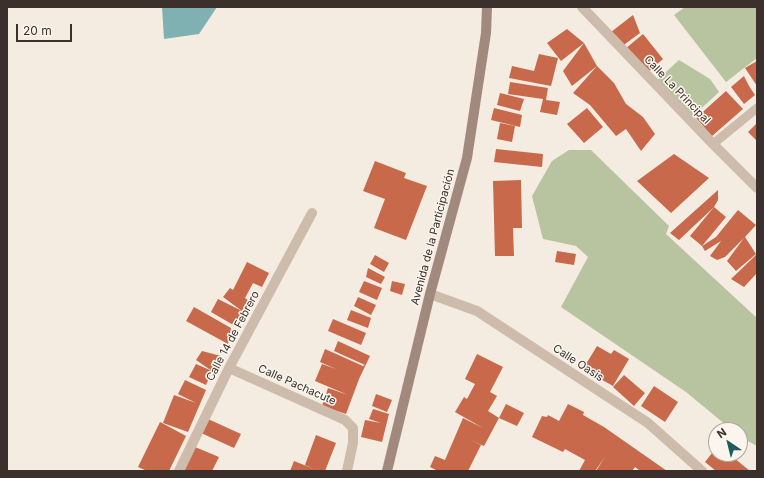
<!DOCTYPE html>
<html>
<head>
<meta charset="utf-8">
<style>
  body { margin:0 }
  #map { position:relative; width:764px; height:478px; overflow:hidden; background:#f4ebe1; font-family:Inter,sans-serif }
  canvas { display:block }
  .frame { position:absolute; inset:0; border:8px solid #3b302b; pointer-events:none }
  .north { position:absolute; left:708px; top:422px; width:40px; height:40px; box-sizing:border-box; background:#fbf5ee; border:1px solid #aea6a0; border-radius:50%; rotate:325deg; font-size:11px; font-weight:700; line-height:16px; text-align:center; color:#3b302b }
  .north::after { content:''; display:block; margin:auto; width:14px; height:18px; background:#1f5a5e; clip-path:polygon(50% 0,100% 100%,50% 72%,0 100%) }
  .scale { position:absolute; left:16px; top:24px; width:56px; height:18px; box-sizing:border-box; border:2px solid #3b302b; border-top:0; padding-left:5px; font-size:12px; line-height:14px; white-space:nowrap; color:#3b302b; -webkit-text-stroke:3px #fbf5ee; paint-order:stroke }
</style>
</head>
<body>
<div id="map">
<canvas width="764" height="478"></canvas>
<div class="frame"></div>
<div class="north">N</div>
<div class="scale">20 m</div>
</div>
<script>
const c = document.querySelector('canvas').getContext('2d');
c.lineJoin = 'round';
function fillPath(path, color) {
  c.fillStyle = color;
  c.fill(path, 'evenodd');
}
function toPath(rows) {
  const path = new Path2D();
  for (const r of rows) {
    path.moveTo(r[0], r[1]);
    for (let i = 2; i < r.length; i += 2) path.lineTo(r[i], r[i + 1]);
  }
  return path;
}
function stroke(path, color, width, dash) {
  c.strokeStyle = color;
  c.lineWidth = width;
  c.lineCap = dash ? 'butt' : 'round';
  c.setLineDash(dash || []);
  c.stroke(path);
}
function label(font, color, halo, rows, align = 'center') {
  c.font = font + ' Inter,sans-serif';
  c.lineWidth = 3;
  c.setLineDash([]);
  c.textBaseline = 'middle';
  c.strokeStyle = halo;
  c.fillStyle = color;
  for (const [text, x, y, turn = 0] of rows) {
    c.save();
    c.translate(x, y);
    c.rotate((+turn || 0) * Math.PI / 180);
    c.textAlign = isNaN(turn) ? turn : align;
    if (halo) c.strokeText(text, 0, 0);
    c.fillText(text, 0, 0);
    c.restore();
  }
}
fillPath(toPath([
  [685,7,757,7,757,58,726,82,674,15],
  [679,60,710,79,719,92,691,118,654,83],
  [569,150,591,150,669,226,666,234,757,318,757,446,740,437,740,430,732,430,686,392,561,307,588,257,576,246,543,239,532,196,552,161]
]), '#b8c4a0');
fillPath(toPath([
  [162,7,217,7,199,34,164,39]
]), '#7fb0b2');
fillPath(toPath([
  [633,15,640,33,621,47,611,32],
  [567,29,584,43,597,66,614,83,626,104,643,117,655,134,641,151,626,129,616,136,590,105,573,93,597,66,572,86,563,71,584,43,561,61,547,43],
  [643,34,663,59,646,74,625,49],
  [539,54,558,58,551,86,509,78,512,66,534,71],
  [757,61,757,86,745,68],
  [744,76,749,86,755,95,744,104,731,87],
  [510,82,548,88,546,100,560,102,557,115,540,112,543,99,508,94],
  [726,91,743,109,712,136,696,118],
  [500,93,524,99,520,111,497,105],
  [494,108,522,115,520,127,491,120],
  [587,108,603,127,584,143,567,124],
  [500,123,515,126,512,142,497,139],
  [757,123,757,141,748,132],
  [496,149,543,154,542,167,494,162],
  [674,154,709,178,671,213,637,181],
  [375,161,406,173,404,178,427,186,406,240,374,228,385,199,363,191],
  [521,180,522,228,513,228,514,256,495,256,493,181],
  [718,190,718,200,714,207,679,240,670,233],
  [714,207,726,217,702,246,716,237,738,210,756,225,745,237,756,254,736,271,727,261,744,238,725,257,717,260,710,256,721,241,705,251,702,246,690,236],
  [557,251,576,254,574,265,555,262],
  [757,254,757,273,744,287,731,279],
  [375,255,389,263,384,272,370,264],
  [247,262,269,273,262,287,253,283,245,298,249,301,242,311,223,297,230,288,233,290],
  [368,268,385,277,381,284,366,277],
  [364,281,382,288,377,300,359,292],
  [392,281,405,284,402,295,390,291],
  [358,297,376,305,371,315,354,306],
  [218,299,242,311,235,326,211,312],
  [194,307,231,328,228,344,186,321],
  [351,310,371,318,368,328,347,320],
  [333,319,366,333,361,345,328,331],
  [338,341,370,356,359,379,346,414,322,406,328,388,348,395,315,381,322,364,336,369,320,362,325,349,363,366,365,365,334,351],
  [597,346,611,354,614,350,629,359,613,386,583,369],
  [202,351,221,356,212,371,206,385,189,377,196,364,212,371,196,360],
  [477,354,503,367,490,392,497,396,488,411,499,418,484,446,470,440,481,445,468,471,438,471,430,467,435,456,445,460,463,418,483,428,455,412,464,397,467,399,475,384,465,379],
  [624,375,645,393,634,406,613,387],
  [185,380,206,390,188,432,163,423,174,395,196,403,178,394],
  [654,386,678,402,665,422,641,406],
  [376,394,392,400,387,412,372,406],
  [506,404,524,413,517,426,499,418],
  [568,404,584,412,583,415,604,427,667,471,640,471,635,467,632,471,596,471,605,457,595,471,579,471,585,460,565,449,563,452,532,437,542,416,547,417,548,415,559,421],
  [373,409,389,414,382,442,361,437,365,420,381,423,369,419],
  [208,419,241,434,234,448,201,433],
  [160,422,186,436,169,471,147,471,138,467],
  [316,435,336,443,325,471,290,471,294,461,314,469,305,465],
  [195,447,219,457,212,471,184,471],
  [716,448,716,454,729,454,750,471,716,471,705,462]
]), '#c8694b');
stroke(toPath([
  [713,144,757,108]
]), '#cdbbac', 9);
stroke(toPath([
  [582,7,713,144,757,188],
  [430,294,477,311,648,423,702,471],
  [229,368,345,420,353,428,353,443,347,471],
  [179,471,229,368,312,213]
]), '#cdbbac', 10);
stroke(toPath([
  [387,471,430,294,467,158,486,33,487,7]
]), '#a18a7d', 10);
label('11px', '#3b302b', '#fbf5ee', [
  ["Calle La Principal",677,90,46],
  ["Avenida de la Participación",433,237,-75],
  ["Calle 14 de Febrero",233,336,-62],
  ["Calle Oasis",578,363,33],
  ["Calle Pachacute",297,385,24]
]);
</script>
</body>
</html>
